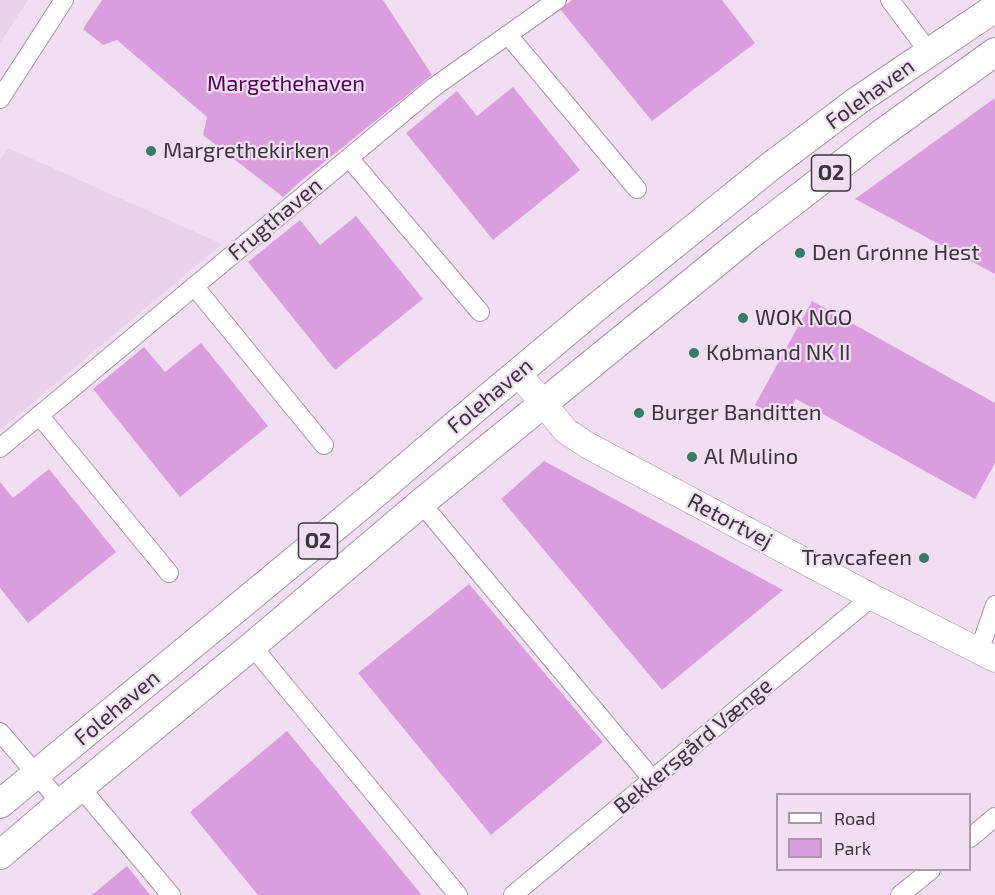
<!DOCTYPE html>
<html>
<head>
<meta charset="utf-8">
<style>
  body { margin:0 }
  #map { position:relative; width:995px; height:895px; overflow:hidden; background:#f1def2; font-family:"Exo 2",sans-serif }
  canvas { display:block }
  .legend { position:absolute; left:776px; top:793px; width:195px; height:78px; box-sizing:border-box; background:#f1def2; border:2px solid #a99aa9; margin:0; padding:8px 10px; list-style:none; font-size:18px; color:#3c343c }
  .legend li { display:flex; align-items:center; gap:12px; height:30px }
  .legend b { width:30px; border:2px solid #a99aa9 }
</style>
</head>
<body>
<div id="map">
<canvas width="995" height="895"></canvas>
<ul class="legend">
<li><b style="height:8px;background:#fff"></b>Road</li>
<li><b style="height:16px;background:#da9ede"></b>Park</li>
</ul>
</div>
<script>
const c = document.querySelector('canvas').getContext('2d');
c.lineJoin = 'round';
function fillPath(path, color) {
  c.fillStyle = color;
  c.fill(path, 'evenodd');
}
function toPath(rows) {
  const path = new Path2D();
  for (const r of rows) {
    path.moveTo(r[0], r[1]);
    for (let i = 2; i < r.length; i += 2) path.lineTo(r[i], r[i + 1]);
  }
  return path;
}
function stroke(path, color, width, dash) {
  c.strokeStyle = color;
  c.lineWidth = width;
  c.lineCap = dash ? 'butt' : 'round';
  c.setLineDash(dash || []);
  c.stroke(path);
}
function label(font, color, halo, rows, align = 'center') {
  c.font = font + ' "Exo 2",sans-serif';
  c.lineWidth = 4.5;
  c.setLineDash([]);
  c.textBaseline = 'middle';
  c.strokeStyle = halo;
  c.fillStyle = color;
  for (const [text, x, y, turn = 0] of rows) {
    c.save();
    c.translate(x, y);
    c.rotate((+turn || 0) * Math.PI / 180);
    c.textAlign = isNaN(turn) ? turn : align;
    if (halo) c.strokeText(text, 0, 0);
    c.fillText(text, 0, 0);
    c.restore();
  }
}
fillPath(toPath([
  [0,0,28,0,0,43],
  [8,148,222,244,0,430,0,160]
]), '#e9d1ea');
fillPath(toPath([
  [102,0,383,0,432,75,302,180,283,197,203,135,207,117,117,40,103,45,83,29],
  [572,0,722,0,755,43,652,121,560,9],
  [513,87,580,170,493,240,406,133,457,91,477,116],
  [995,98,995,274,855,199],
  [356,216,423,299,335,370,248,262,300,220,320,245],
  [812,301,995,403,995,463,975,499,796,399,783,420,755,405],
  [201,343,268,426,180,497,93,389,144,347,165,372],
  [544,461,783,590,662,690,501,499],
  [49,469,116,552,28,623,0,588,0,482,13,498],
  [469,584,603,742,491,835,358,673],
  [287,731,421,894,419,895,258,895,190,812],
  [127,866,150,895,92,895]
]), '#da9ede');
const street = toPath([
  [890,0,929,52],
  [508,35,637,189],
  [0,99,64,0],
  [349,158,480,312],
  [194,286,324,445],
  [39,415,169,573],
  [0,448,434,87,557,0],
  [421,503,653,780],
  [252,646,458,895],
  [979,651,995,605],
  [0,732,61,803],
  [80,787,171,895],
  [970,838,995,817],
  [513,895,872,597],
  [900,895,931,870]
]);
const secondary = toPath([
  [518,373,566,431,587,445,872,597,995,659]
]);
const primary = toPath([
  [0,804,369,499,452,428,593,310,771,166,857,101,995,8],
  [0,855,61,803,252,646,421,503,749,236,881,134,995,52]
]);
stroke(street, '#a795a8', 20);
stroke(secondary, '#a795a8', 27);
stroke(primary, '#a795a8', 30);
stroke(street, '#fff', 18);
stroke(secondary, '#fff', 26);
stroke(primary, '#fff', 28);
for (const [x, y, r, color] of [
  [151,151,6,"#387968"],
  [800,253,6,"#387968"],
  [743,318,6,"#387968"],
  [694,353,6,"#387968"],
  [639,413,6,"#387968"],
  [692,457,6,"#387968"],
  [924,558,6,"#387968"]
]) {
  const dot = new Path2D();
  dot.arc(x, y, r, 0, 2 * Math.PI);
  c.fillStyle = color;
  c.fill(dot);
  stroke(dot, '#f1def2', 2);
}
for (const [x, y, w] of [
  [831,173,39],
  [318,541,39]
]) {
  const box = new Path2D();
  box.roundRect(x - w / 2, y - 18, w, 36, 4.5);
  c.fillStyle = '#f1def2';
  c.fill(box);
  stroke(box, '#3c343c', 1.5);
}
label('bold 21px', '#3c343c', null, [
  ["O2",831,173],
  ["O2",318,541]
]);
label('22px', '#4d0054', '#f1def2', [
  ["Margethehaven",286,84]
]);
label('22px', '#3c343c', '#f1def2', [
  ["Folehaven",870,94,-36],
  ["Frugthaven",275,219,-40],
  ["Folehaven",490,396,-40],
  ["Retortvej",730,521,28],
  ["Folehaven",117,708,-40],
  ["Bekkersgård Vænge",693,746,-40]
]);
label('22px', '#3c343c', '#f1def2', [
  ["Margrethekirken",163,151],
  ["Den Grønne Hest",812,253],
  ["WOK NGO",755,318],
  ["Købmand NK II",706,353],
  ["Burger Banditten",651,413],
  ["Al Mulino",704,457],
  ["Travcafeen",912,558,"right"]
], 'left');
</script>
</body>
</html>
